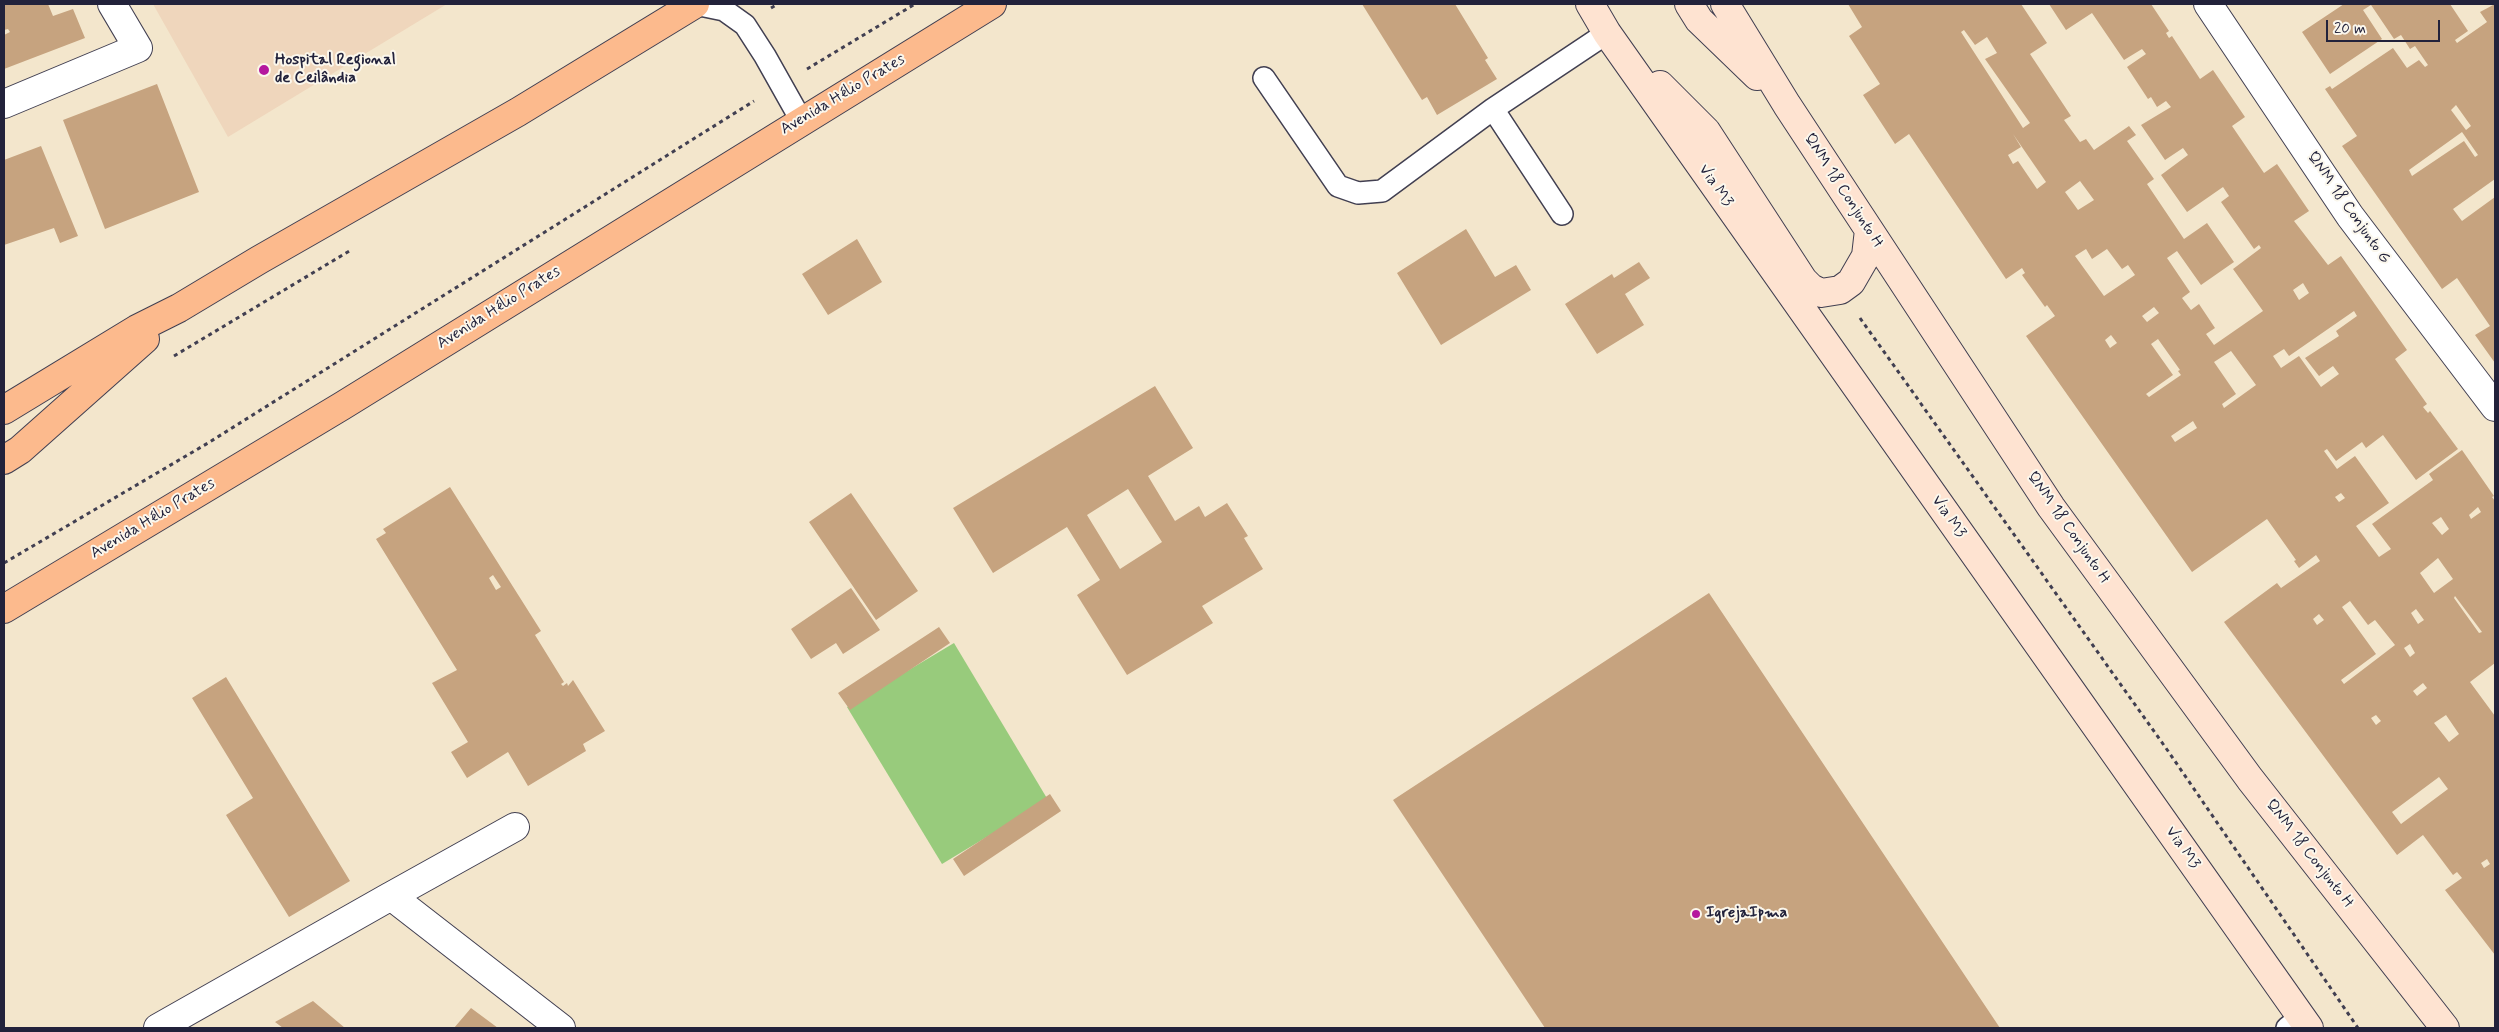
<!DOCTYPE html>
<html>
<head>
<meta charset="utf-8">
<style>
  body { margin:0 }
  #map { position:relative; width:2499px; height:1032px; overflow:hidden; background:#f3e6cc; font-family:Mynerve,sans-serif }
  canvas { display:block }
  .frame { position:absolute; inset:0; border:5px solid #22223b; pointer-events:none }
  .scale { position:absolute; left:2326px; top:20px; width:114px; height:22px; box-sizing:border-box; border:2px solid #22223b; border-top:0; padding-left:6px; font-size:15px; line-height:18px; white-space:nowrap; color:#22223b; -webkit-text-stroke:4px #fbf7ec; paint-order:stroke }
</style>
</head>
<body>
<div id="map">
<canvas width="2499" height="1032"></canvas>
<div class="frame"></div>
<div class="scale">20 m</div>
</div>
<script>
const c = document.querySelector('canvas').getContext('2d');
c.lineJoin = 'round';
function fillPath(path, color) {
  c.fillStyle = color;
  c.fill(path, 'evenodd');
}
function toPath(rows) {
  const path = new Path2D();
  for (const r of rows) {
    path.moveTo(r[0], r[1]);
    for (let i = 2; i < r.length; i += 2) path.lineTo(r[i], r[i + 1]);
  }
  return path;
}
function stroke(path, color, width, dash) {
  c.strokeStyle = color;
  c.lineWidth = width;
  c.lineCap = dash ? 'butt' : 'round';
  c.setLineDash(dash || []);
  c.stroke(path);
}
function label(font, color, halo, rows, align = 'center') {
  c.font = font + ' Mynerve,sans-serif';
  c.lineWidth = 4;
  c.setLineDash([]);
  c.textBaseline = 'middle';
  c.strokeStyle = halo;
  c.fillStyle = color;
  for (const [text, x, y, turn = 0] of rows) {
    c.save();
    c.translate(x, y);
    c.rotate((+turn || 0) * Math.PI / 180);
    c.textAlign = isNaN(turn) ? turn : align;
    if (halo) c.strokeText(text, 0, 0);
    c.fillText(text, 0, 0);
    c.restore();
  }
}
fillPath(toPath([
  [153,4,447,4,228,137]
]), '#efd6bc');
fillPath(toPath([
  [954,643,1048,800,942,864,847,707]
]), '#98cb7c');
fillPath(toPath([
  [4,4,48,4,53,16,73,9,85,38,4,69,4,35,10,32,8,29,4,30],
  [1362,4,1455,4,1488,58,1485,60,1497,79,1437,115,1427,97,1422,100],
  [1848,4,2021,4,2047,43,2030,54,2071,116,2064,120,2080,142,2086,139,2094,150,2129,126,2136,135,2127,141,2154,179,2147,184,2184,239,2207,223,2234,262,2201,285,2177,251,2167,258,2190,292,2182,298,2191,310,2199,304,2215,328,2206,334,2214,345,2263,311,2233,269,2261,248,2259,245,2254,249,2221,202,2229,196,2223,187,2187,212,2161,175,2188,155,2183,148,2165,160,2141,125,2171,107,2166,101,2157,107,2151,97,2148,99,2127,67,2146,54,2142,49,2124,60,2092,13,2066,30,2049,4,2151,4,2169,31,2166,33,2169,38,2172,36,2200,79,2213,70,2245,117,2232,126,2264,173,2277,164,2309,211,2294,221,2328,265,2341,256,2407,350,2395,359,2427,404,2423,407,2428,413,2430,411,2458,449,2416,480,2383,435,2366,448,2362,442,2336,461,2327,449,2324,451,2337,469,2355,456,2389,503,2356,526,2379,557,2391,549,2372,524,2433,480,2429,474,2462,450,2494,496,2492,497,2495,501,2495,663,2470,682,2495,716,2495,955,2445,890,2462,878,2457,872,2453,875,2423,835,2397,855,2224,622,2277,583,2281,588,2320,561,2316,555,2299,568,2294,561,2296,560,2267,519,2192,572,2026,336,2055,316,2047,305,2045,307,2022,275,2025,273,2022,268,2006,279,1909,134,1895,144,1863,95,1880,84,1849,36,1862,27],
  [1964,30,1975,45,1987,37,1997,53,1985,59,2030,123,2023,128,1961,32],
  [2013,134,2046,182,2037,189,2018,161,2013,164,2008,155,2021,147],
  [2080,181,2094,200,2078,210,2065,192],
  [2086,249,2092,259,2107,249,2122,269,2128,265,2135,275,2104,296,2075,256],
  [2303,283,2309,293,2299,300,2293,290],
  [2154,307,2159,313,2147,322,2142,316],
  [2354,311,2357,316,2336,331,2339,336,2305,358,2319,376,2333,366,2339,374,2321,387,2299,356,2281,368,2273,356,2284,349,2289,356],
  [2111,335,2117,343,2110,348,2105,340],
  [2158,339,2180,370,2178,371,2181,375,2149,397,2146,394,2173,375,2151,344],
  [2231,351,2256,385,2224,408,2222,404,2236,394,2214,362],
  [2193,421,2197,428,2175,442,2171,436],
  [2341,493,2345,498,2339,502,2335,497],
  [2478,507,2481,512,2471,519,2469,515],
  [2441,517,2449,529,2442,535,2432,523],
  [2438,558,2453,579,2434,593,2420,573],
  [2455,596,2482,632,2479,633,2454,598],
  [2350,601,2368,625,2375,620,2395,645,2344,684,2341,680,2376,654,2342,607],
  [2416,609,2424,620,2418,624,2411,613],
  [2319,614,2324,620,2317,625,2313,619],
  [2410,644,2415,653,2410,657,2404,648],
  [2423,683,2427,688,2417,696,2413,691],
  [2376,715,2381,721,2376,725,2371,718],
  [2446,715,2459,734,2449,742,2434,723],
  [2439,777,2448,789,2401,824,2392,812],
  [2487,859,2490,864,2484,868,2481,863],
  [2344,4,2450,4,2468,31,2455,40,2457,43,2487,22,2480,12,2495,4,2495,179,2453,209,2462,221,2495,197,2495,363,2475,335,2490,326,2457,278,2442,289,2342,146,2357,136,2325,89,2330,86,2332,89,2393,48,2407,68,2419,60,2425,67,2428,65,2415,46,2410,49,2401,35,2394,39,2371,5,2363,10,2382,39,2330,74,2302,32],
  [2456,105,2471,126,2466,130,2451,110],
  [2462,132,2478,155,2475,157,2464,141,2412,176,2409,170],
  [157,84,199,192,105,229,63,120],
  [41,146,78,236,60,243,54,228,4,245,4,160],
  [1466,229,1495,277,1516,265,1531,290,1441,345,1397,273],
  [857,239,882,282,828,315,802,274],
  [1639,262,1650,278,1625,294,1644,325,1597,354,1565,304,1612,274,1614,278],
  [1155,386,1193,448,1148,476,1175,521,1199,506,1205,517,1227,503,1248,536,1244,538,1263,569,1202,606,1213,623,1127,675,1077,595,1100,580,1067,527,993,573,953,508],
  [1128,489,1162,542,1120,569,1087,515],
  [450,487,541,631,535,635,564,682,561,684,563,686,567,683,568,686,573,680,605,731,583,744,586,751,528,786,508,752,467,778,451,752,468,742,432,683,457,670,376,539,386,533,383,529],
  [493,575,501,587,496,590,489,578],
  [851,493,918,591,876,620,809,522],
  [851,588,880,630,843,654,836,643,811,659,791,629],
  [1709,593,2000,1028,1545,1028,1393,800],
  [939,627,950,643,850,710,838,693],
  [226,677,350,881,289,917,226,815,253,798,192,698],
  [1050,794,1061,811,964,876,953,859],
  [313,1001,345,1028,283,1028,275,1022],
  [471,1008,498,1028,454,1028]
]), '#c6a37f');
const lane = toPath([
  [695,4,724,10,745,25,765,56,801,120],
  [1264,78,1338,186,1358,193,1382,191,1493,109],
  [1562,214,1493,109,1607,33],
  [2287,1028,2301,1017]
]);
const street = toPath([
  [2208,4,2350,216,2495,407],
  [4,104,138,48,112,4],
  [391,896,515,827],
  [158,1028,391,896,561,1028]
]);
const secondary = toPath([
  [1590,4,1607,33,2309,1028],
  [1689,4,1699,20,1757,76],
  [1725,4,1787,105,2051,507,2250,779,2445,1028],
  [1660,85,1706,131,1803,280,1811,288,1821,293,1840,290,1851,282,1866,256,1869,230]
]);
const primary = toPath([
  [4,410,137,329,179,308,259,260,518,112,695,4],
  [4,460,20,450,145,339],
  [4,609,342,406,992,4]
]);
stroke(lane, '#413f51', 24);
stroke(street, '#413f51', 30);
stroke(secondary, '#413f51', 30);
stroke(primary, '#413f51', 30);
stroke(toPath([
  [771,8,778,4],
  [807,69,915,4],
  [1860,318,2168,751,2358,1028],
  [174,356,351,250],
  [4,563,208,443,754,101]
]), '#413f51', 3, [4, 4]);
stroke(lane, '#fff', 21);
stroke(street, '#fff', 28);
stroke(secondary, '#fee3d1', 28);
stroke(primary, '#fcba8d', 28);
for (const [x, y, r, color] of [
  [264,70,6,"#b5179e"],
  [1696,914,5,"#b5179e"]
]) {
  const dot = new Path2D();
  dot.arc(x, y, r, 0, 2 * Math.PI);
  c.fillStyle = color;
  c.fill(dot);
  stroke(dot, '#fbf7ec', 2);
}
label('bold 16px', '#22223b', '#fbf7ec', [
  ["Hospital Regional",275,61],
  ["de Ceilândia",275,79],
  ["IgrejaIpma",1706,914]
], 'left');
label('16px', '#22223b', '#fbf7ec', [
  ["Avenida Hélio Prates",843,95,-31],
  ["Via M3",1715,186,55],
  ["QNM 18 Conjunto H",1843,191,57],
  ["QNM 18 Conjunto G",2348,208,55],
  ["Avenida Hélio Prates",499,308,-32],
  ["Via M3",1948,517,55],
  ["Avenida Hélio Prates",153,519,-31],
  ["QNM 18 Conjunto H",2068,528,55],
  ["Via M3",2182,848,55],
  ["QNM 18 Conjunto H",2309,854,52]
]);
</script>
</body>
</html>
